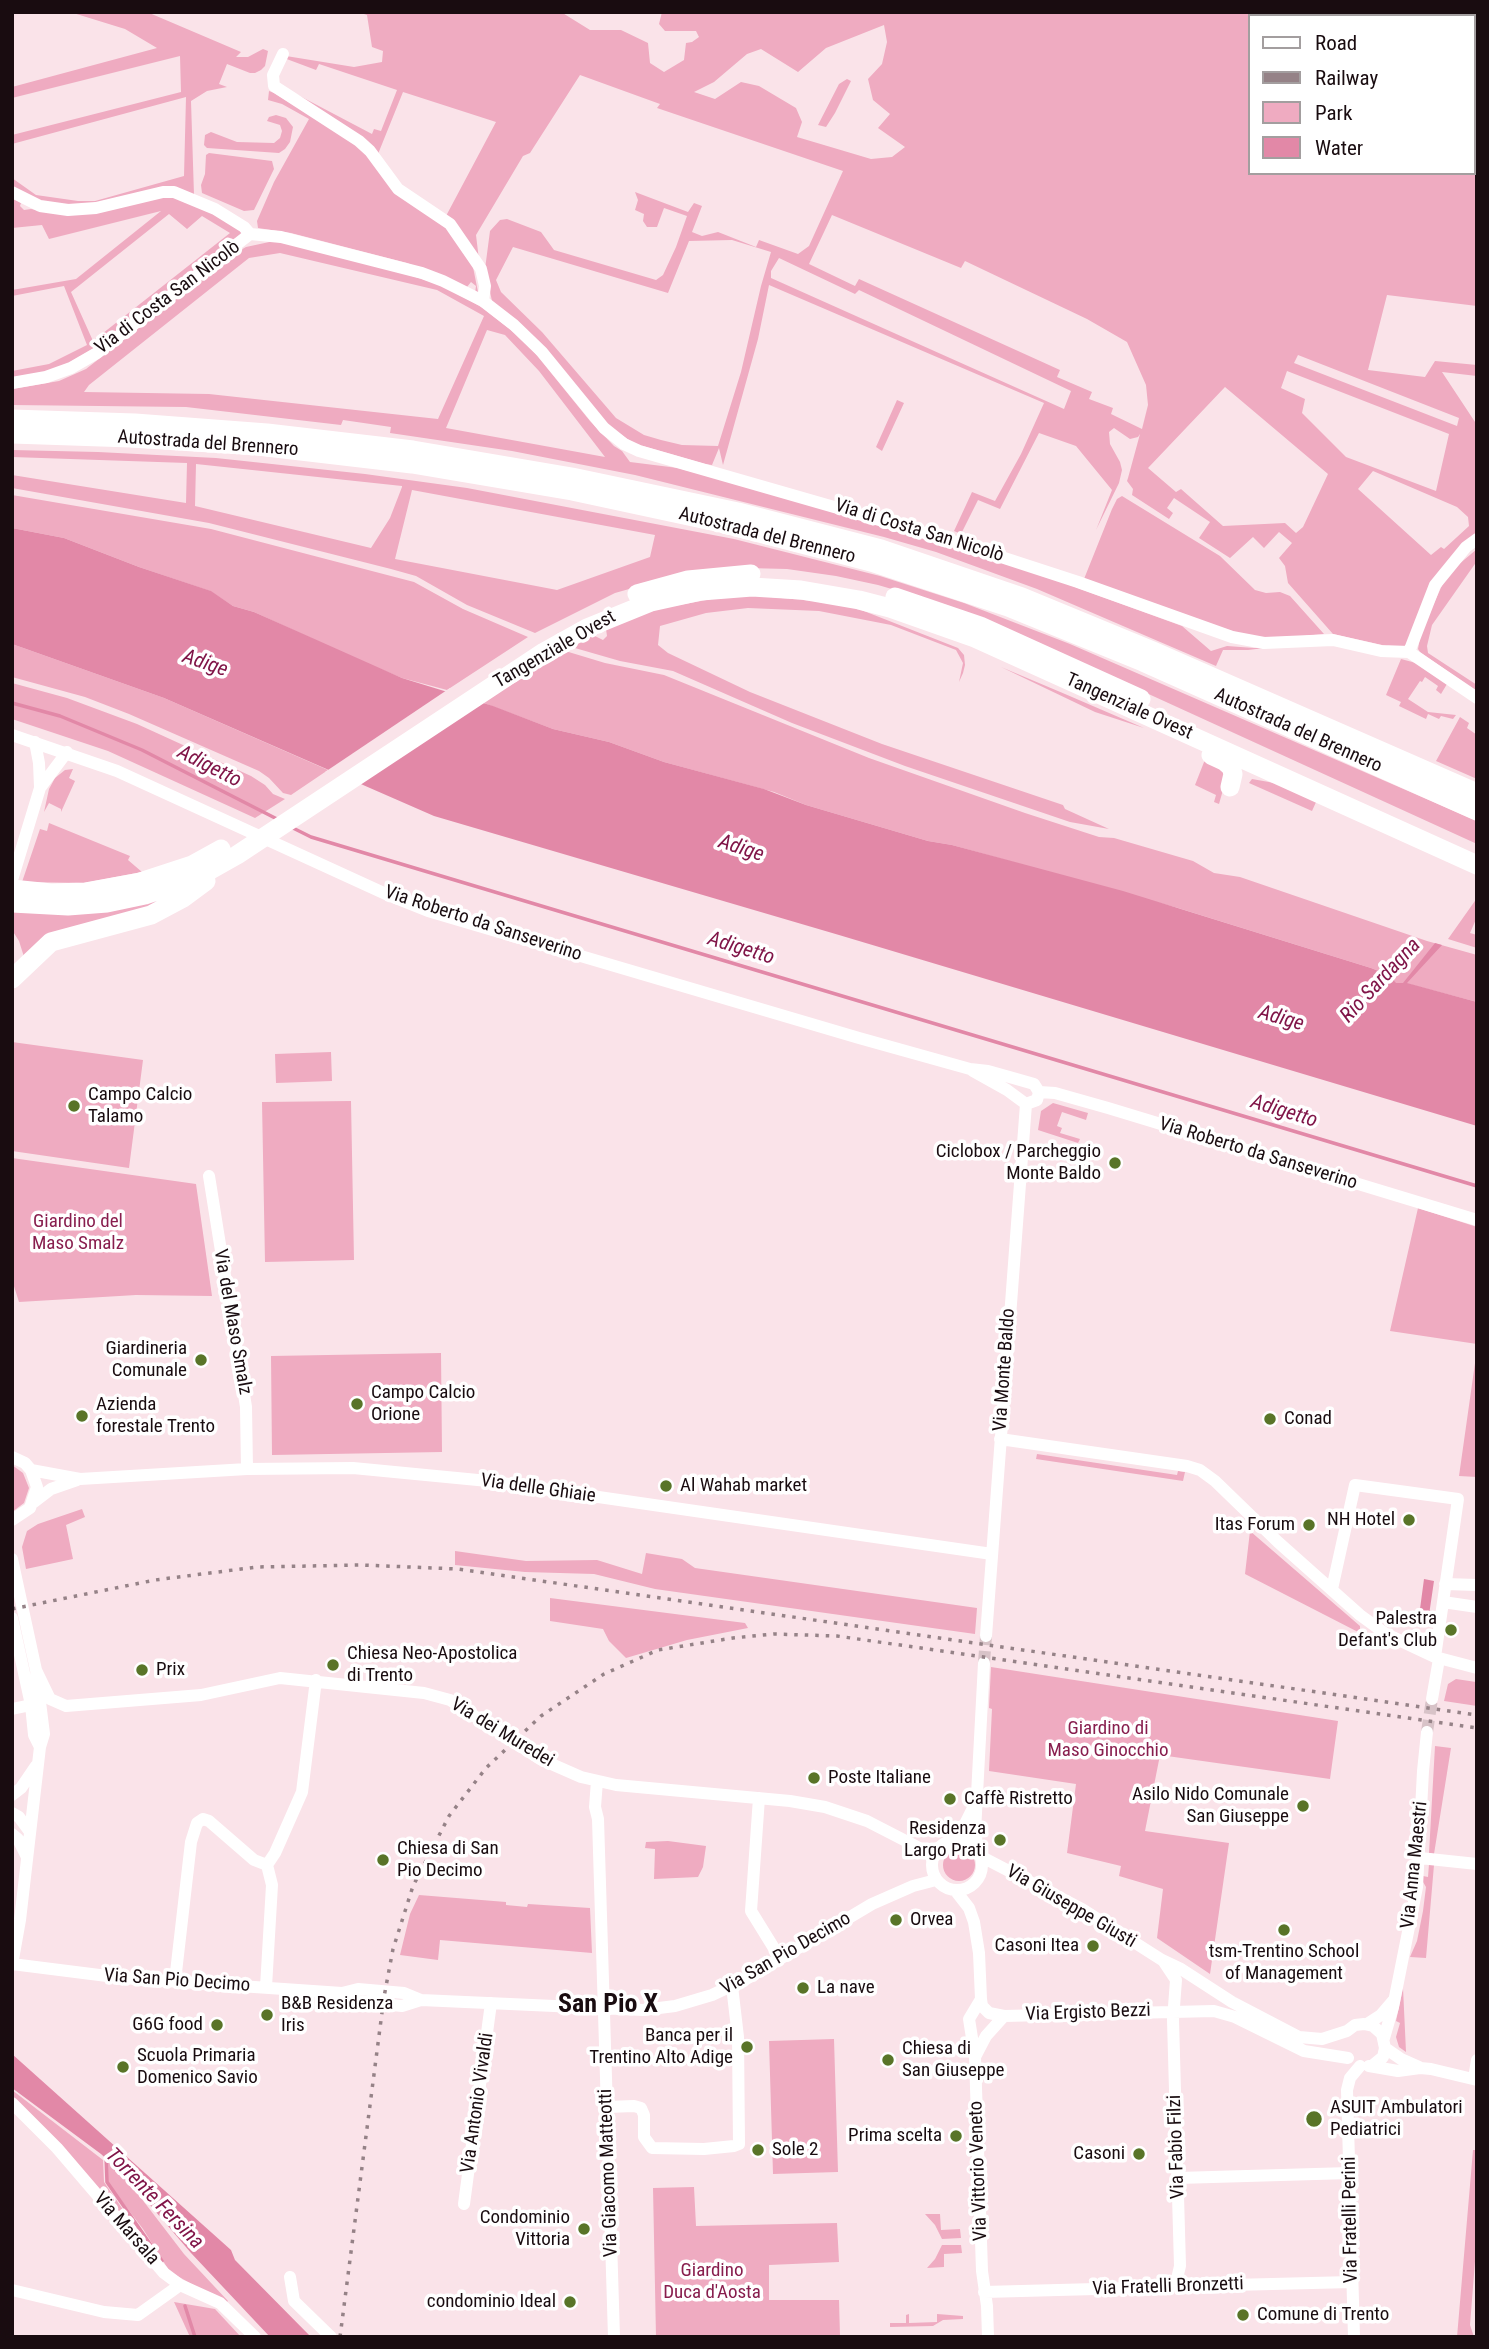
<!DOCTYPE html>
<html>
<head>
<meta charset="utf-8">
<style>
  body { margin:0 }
  #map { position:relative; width:1489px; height:2349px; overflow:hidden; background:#fae3e9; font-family:"Roboto Condensed",sans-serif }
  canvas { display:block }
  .frame { position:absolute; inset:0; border:14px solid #190c10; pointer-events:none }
  .legend { position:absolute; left:1248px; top:14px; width:228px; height:161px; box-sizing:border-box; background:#fff; border:2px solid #a39e9f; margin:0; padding:9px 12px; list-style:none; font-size:21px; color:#190c10 }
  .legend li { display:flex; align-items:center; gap:14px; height:35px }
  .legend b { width:35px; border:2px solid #a39e9f }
</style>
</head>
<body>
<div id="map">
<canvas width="1489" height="2349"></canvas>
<div class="frame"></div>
<ul class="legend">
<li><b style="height:9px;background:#fff"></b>Road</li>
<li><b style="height:9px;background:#958287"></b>Railway</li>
<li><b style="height:19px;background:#efabc1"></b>Park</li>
<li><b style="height:19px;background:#e288a7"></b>Water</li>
</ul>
</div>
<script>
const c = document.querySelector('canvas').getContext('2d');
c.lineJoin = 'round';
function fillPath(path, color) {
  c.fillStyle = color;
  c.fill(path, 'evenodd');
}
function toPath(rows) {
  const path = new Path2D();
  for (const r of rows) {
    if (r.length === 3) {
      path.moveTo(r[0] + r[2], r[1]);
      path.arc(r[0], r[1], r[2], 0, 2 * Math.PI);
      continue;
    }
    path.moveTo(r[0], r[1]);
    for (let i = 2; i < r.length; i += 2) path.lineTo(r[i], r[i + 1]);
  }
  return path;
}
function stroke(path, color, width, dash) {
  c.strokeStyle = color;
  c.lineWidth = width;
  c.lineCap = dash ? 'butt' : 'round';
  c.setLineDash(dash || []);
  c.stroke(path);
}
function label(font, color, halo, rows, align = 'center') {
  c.font = font + ' "Roboto Condensed",sans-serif';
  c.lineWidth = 7;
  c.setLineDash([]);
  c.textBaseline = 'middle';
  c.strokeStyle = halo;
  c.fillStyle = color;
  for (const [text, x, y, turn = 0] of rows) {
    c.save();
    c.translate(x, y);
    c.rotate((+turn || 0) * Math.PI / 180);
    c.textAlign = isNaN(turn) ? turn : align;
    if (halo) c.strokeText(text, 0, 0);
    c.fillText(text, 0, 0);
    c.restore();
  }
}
fillPath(toPath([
  [70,12,147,12,241,52,236,57,248,57,263,49,268,51,265,66,261,70,255,73,250,73,227,64,219,84,227,87,207,91,191,101,194,195,183,191,93,205,48,205,12,188,12,178,36,195,78,201,95,201,184,176,186,97,12,144,12,135,181,92,180,56,12,98,12,87,157,48,125,29],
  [358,12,561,12,590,30,621,30,648,43,650,63,664,72,684,60,686,43,692,42,699,37,696,31,665,31,659,24,662,12,1477,12,1477,306,1387,295,1368,370,1425,377,1435,361,1477,365,1477,376,1442,372,1477,425,1477,532,1460,548,1406,645,1400,649,1333,634,1288,583,1285,566,1279,558,1292,543,1279,532,1264,548,1253,537,1230,558,1199,538,1210,522,1174,498,1167,508,1173,513,1169,519,1132,495,1133,489,1127,481,1128,478,1140,434,1138,437,1130,439,1114,428,1109,432,1110,444,1120,462,1122,470,1119,483,1096,530,1112,490,1076,446,1039,433,1000,509,978,500,961,534,954,531,972,492,995,501,1021,454,1044,403,769,285,758,339,723,465,719,448,712,465,705,464,633,443,606,424,492,301,485,269,490,231,500,220,507,219,541,232,554,250,656,280,663,275,676,247,687,216,664,208,657,227,647,227,643,221,644,214,635,210,638,200,635,192,688,212,694,203,702,206,692,232,702,236,718,232,756,247,759,240,798,254,809,246,843,171,657,108,660,104,580,75,530,153,523,156,476,235,479,260,446,216,496,122,403,92,378,154,277,84,372,134,374,129,381,131,397,90,319,64,316,70,284,58,286,56,354,67,382,62,383,51,372,47,367,15],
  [1249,16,1473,16,1473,173,1249,173],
  [884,25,887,42,882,64,868,79,873,100,890,114,878,128,905,147,892,157,871,159,797,137,802,122,796,108,759,86,741,82,715,99,694,92,714,82,747,54,761,49,798,72,826,48],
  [832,215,961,268,965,261,1087,319,1127,342,1146,385,1148,405,1142,429,1111,414,1113,408,1089,399,1092,392,1057,377,1060,370,859,279,855,286,809,264],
  [732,240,771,252,761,286,741,372,718,446,682,445,661,440,644,435,616,418,542,332,501,292,496,280,513,247,668,293,689,241],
  [779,258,855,294,859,290,1071,391,1064,409,771,278,771,271],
  [1298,355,1459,418,1457,426,1294,363],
  [1287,371,1449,434,1436,491,1346,457,1302,413,1305,399,1281,388],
  [1225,387,1328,474,1303,527,1296,533,1285,523,1223,526,1181,489,1176,492,1148,468],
  [1373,471,1457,507,1468,517,1469,526,1444,549,1441,547,1431,555,1358,489],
  [847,79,851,81,835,113,826,127,818,125,839,84],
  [269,91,274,93,359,145,446,226,473,267,478,292,475,293,476,286,471,282,467,287,407,263,291,233,258,228,257,221,274,182,309,119,282,104,268,100],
  [276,115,286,118,293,127,290,142,285,149,279,153,207,148,204,145,205,135,211,132,237,142,274,143,280,138,282,131,280,125,267,121,269,117],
  [209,153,272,161,274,169,254,210,244,211,202,193,201,185,205,174,206,155],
  [160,196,181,197,243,230,239,237,106,341,57,370,12,379,12,371,49,364,87,345,64,286,12,296,12,290,76,279,161,211,49,239,42,225,12,228,12,197,21,203,20,206,24,210,31,209,48,212],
  [169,214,187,229,202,216,230,233,93,341,71,292],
  [274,241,371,263,441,285,483,308,526,342,590,421,614,446,622,451,630,462,678,468,817,506,1031,571,1182,626,1211,651,1227,646,1254,648,1281,646,1248,650,1223,650,1216,666,1037,589,936,552,884,537,635,475,512,451,390,433,391,427,343,420,341,425,186,407,12,405,12,389,59,381,86,369,232,255,246,247],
  [280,253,437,290,484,316,438,419,209,394,84,392,89,385,249,258],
  [487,330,505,335,539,371,605,457,446,428],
  [897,400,904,403,882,451,876,447],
  [12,450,98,452,216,458,365,474,467,488,734,539,880,576,964,603,1070,644,1477,821,1477,844,1015,633,943,604,878,585,836,576,787,569,747,568,682,574,615,593,535,633,467,605,416,576,391,569,209,523,12,488,12,475,186,503,187,463,12,457],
  [196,464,402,486,402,487,390,518,371,548,195,506],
  [412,490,655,535,650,557,557,590,395,559],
  [12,495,211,529,414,582,463,609,528,637,447,690,402,678,361,661,254,612,233,606,210,591,139,567,64,538,12,528],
  [1122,496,1220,556,1255,590,1266,593,1280,592,1290,596,1324,634,1271,639,1254,637,1210,625,1084,579,1112,509,1117,499],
  [1477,549,1477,561,1432,625,1427,646,1428,653,1477,685,1477,692,1420,652,1418,649,1421,632,1444,581,1458,565],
  [739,594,846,604,958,648,964,655,965,665,963,673,959,682,963,663,956,650,891,625,819,611,748,608,706,613,660,626,658,645,668,653,750,692,882,744,1063,805,1065,809,1109,829,1070,822,905,766,792,723,673,671,620,661,568,646,591,634,603,640,607,636,606,629,641,612],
  [12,644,164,698,328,770,291,795,283,793,269,778,259,771,129,714,85,697,12,677],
  [562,650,605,663,664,675,869,758,1025,813,1099,837,1114,838,1193,861,1214,873,1240,877,1427,941,1477,955,1477,1002,1405,983,1395,983,1389,975,1371,968,1178,908,952,845,928,841,806,805,774,792,664,762,609,742,553,729,481,702],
  [1401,659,1416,663,1447,684,1441,694,1436,690,1438,686,1425,677,1422,682,1420,681,1408,699,1428,712,1456,715,1453,719,1441,716,1439,719,1428,714,1426,719,1399,706,1401,702,1386,695],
  [1001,667,1065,694,1144,728,1095,712],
  [12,683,67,698,137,724,251,776,265,785,273,794,285,799,255,818,108,751,12,719],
  [1460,717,1469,723,1467,728,1477,735,1477,779,1436,761],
  [1206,757,1223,767,1225,783,1219,804,1214,802,1216,795,1195,785],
  [73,769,69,778,75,781,61,812,61,809,49,803,44,812,49,789,55,778,65,770],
  [1252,779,1280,784,1317,800,1312,811,1249,783],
  [49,823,130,856,128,860,142,872,84,883,22,882,40,829,47,831],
  [180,894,25,960,19,941,12,930,12,909],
  [1477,898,1477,917,1470,933,1477,935,1477,948,1448,939],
  [12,1042,143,1060,129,1168,12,1151],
  [331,1052,332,1081,276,1083,275,1054],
  [351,1101,354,1260,265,1262,262,1102],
  [1053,1103,1088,1113,1086,1120,1062,1112,1057,1126,1062,1128,1060,1133,1080,1139,1078,1143,1038,1130,1041,1111],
  [12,1158,196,1184,212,1296,136,1295,19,1302,12,1280],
  [1418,1208,1477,1227,1477,1344,1390,1331],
  [1477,1349,1477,1477,1459,1476],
  [441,1353,442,1452,272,1455,271,1356],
  [1037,1454,1177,1475,1178,1471,1185,1472,1183,1481,1036,1459],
  [12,1465,23,1473,29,1488,24,1503,12,1512],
  [82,1509,85,1517,66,1525,73,1559,26,1569,22,1547,27,1531,38,1524],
  [1250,1531,1360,1626,1360,1633,1245,1574],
  [455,1551,526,1561,597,1560,642,1574,646,1553,682,1559,695,1568,977,1608,975,1634,655,1589,594,1574,525,1572,455,1565],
  [550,1598,745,1623,748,1628,687,1640,626,1658,609,1641,603,1629,550,1621],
  [991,1667,1338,1721,1330,1779,1160,1755,1145,1831,1229,1843,1210,1974,1157,1938,1163,1889,1119,1876,1121,1866,1067,1853,1076,1784,989,1771,992,1709,989,1708],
  [1456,1679,1476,1682,1477,1706,1444,1701,1448,1684],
  [1435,1746,1451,1748,1434,1854,1429,1853],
  [668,1841,706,1846,703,1867,698,1877,654,1879,655,1849,645,1848,646,1842],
  [959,1865,16],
  [1429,1864,1434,1865,1426,1958,1410,1957,1417,1941,1423,1911,1426,1887,1423,1882,1423,1876,1428,1877],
  [419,1895,506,1902,506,1905,527,1907,528,1904,590,1908,592,1953,440,1940,438,1960,400,1955,410,1914],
  [1403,1988,1406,2052,1399,2047,1396,2037,1400,2023,1396,2021],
  [834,2039,838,2172,773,2174,769,2041],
  [12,2090,103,2160,104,2182,148,2246,63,2147,12,2097],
  [1473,2150,1477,2150,1477,2236,1470,2325,1474,2337,1457,2337],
  [108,2162,128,2181,184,2254,228,2301,226,2303,170,2272,143,2229,108,2183],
  [694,2187,696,2226,837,2223,839,2262,769,2265,769,2300,839,2300,840,2336,656,2337,653,2188],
  [925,2214,940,2214,941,2230,960,2229,961,2238,942,2239,935,2225],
  [942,2245,961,2245,962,2253,944,2254,944,2267,927,2268,935,2259],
  [174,2302,215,2309,241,2337,190,2337],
  [909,2314,909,2323,937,2322,937,2314,963,2316,963,2319,943,2320,933,2326,890,2327,890,2323,906,2323,906,2315]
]), '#efabc1');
fillPath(toPath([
  [12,528,64,538,139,567,211,591,233,606,254,612,402,678,493,706,553,729,609,742,664,762,764,789,806,805,928,841,952,845,1123,891,1371,968,1389,975,1396,983,1403,983,1435,943,1442,945,1407,983,1477,1002,1477,1126,839,935,434,816,164,698,12,644],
  [1424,1579,1434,1581,1429,1615,1422,1614,1423,1609,1420,1609],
  [12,2054,231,2250,235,2260,311,2337,270,2337,191,2253,127,2178,101,2154,12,2088]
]), '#e288a7');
fillPath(toPath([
  [450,688,485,700,353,785,325,772]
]), '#fae3e9');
stroke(toPath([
  [12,703,60,716,142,750,277,819],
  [293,828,311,837,1477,1186],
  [106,2155,107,2182,162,2261],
  [185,2306,195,2337]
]), '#e288a7', 3.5);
stroke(toPath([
  [984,1663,986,1636],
  [1427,1732,1432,1699]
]), '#d8c3c8', 12, [12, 6]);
stroke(toPath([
  [283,54,273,75,274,86,359,141,370,151,398,189,450,224,481,269,485,286,483,301],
  [12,192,40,206,68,210,96,208,163,192,174,192,215,209,244,227,250,234],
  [12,383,46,377,71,368,97,353,250,234,281,237,422,273,443,281,483,301,514,325,542,352,604,428,624,444,639,451,949,540,1078,582,1232,637,1264,643,1333,640,1381,651,1409,652,1477,698],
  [1409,652,1435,585,1466,547,1477,539],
  [12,735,117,771,388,895,428,911,859,1038,970,1069,988,1071,1013,1078,1034,1084,1039,1092,1055,1093,1108,1108,1477,1220],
  [35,742,39,763,40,787],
  [12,880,40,788,67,752],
  [973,1071,1007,1090,1026,1104,1037,1100,1039,1092],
  [209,1176,246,1407,247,1469],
  [1000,1439,1187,1466,1200,1470,1215,1481,1278,1542,1360,1615,1386,1634,1435,1657,1477,1668],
  [12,1457,25,1463,31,1470,37,1487,30,1508,12,1520],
  [31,1470,80,1479,247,1469,353,1468,488,1481,992,1554],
  [34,1502,51,1489,77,1480],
  [12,1559,36,1670,44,1734,40,1747,20,1920,12,1965],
  [1445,1584,1477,1585],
  [1332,1589,1355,1485,1458,1499,1435,1657],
  [1443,1602,1477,1607],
  [12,1618,31,1705,34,1735,40,1747],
  [986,1636,1026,1104],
  [36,1670,50,1699,66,1706,201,1695,280,1678,424,1693,450,1700,540,1759,581,1777,616,1785,790,1801,825,1807,867,1821,935,1856],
  [1432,1699,1439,1659],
  [12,1709,31,1705],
  [597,1781,595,1807,598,1819,614,2337],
  [12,1795,21,1788,36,1766],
  [759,1798,751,1911,780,1958],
  [12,1813,19,1817,30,1832],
  [12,1834,18,1839,27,1857],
  [957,1865,25],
  [955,1841,959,1836,973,1808],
  [979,1854,975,1832,984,1663],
  [980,1856,1082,1909,1162,1960,1181,1969,1232,2002,1299,2037,1322,2039,1347,2031,1355,2025,1364,2024,1373,2026,1382,2034,1385,2048,1383,2057,1372,2066],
  [1420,1858,1477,1864],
  [267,1865,275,1853,302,1792,316,1680],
  [955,1890,969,1908,974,1922,979,1953,981,1999,969,2019,975,2057,982,2271,987,2306,988,2337],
  [1164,1962,1176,1980,1173,2020,1180,2266,1176,2283],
  [12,1964,123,1978,342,1993,358,1989,404,1993,421,2000,643,2010,675,2006,712,1995,746,1979,872,1904,913,1886,936,1880],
  [175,1981,191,1842,197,1823,203,1819,209,1821,254,1860,267,1865],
  [266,1987,272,1885,267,1865],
  [342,1993,355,2001,392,2005,402,2006,421,2000],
  [981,1999,982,2006,989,2013,1004,2016,1214,2011,1235,2017,1304,2051,1348,2058],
  [1367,2024,1381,2015,1393,2001],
  [1384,2038,1393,2007,1417,1887,1423,1771,1427,1732],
  [1385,2048,1401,2059,1419,2067],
  [975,2057,986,2036,1004,2016],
  [1369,2066,1398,2071,1420,2068,1431,2069,1477,2080],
  [1474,2079,1477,2060],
  [12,2103,57,2148,164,2273,180,2285,220,2303,255,2337],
  [607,2107,634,2106,641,2108,644,2115,644,2137,652,2148,704,2149,734,2146,739,2144,738,2037,732,1986],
  [1178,2178,1350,2173],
  [464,2204,491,2003],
  [290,2277,294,2301,331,2337],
  [12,2290,104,2312,138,2315,180,2285],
  [984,2292,1170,2287,1176,2283,1192,2286,1352,2282],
  [1354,2337,1347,2090,1350,2078,1360,2066]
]), '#fff', 12);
stroke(toPath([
  [12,419,135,423,267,433,413,450,572,477,738,512,881,549,1022,597,1153,651,1477,793],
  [12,434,131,438,258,446,412,464,572,491,721,523,871,562,1008,607,1143,662,1477,811],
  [637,594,688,580,751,574],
  [895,597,980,626,1141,699],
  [1211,755,1224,761,1231,767,1233,774,1230,787],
  [12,889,51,893,85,892,140,882,192,865,221,849],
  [12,903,68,906,107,903,145,895,198,877,237,855,544,652,587,628,651,602,701,591,752,587,801,590,859,600,890,608,975,638,1477,865],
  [12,979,51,942,151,915,183,898,206,881]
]), '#fff', 19);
stroke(toPath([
  [12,1609,155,1580,257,1567,361,1565,458,1569,1477,1715],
  [340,2337,384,1997,393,1949,413,1886,449,1816,486,1768,541,1716,604,1674,658,1650,733,1638,774,1634,837,1636,1477,1728]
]), '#958287', 3.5, [3.5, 7]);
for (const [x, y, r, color] of [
  [74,1106,7,"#597428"],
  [1115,1163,7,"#597428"],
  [201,1360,7,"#597428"],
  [357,1404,7,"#597428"],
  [82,1416,7,"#597428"],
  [1270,1419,7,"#597428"],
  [666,1486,7,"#597428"],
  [1409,1520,7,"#597428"],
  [1309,1525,7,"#597428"],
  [1451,1630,7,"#597428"],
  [333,1665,7,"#597428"],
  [142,1670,7,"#597428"],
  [814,1778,7,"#597428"],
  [950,1799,7,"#597428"],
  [1303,1806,7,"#597428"],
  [1000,1840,7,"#597428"],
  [383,1860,7,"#597428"],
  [896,1920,7,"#597428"],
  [1284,1930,7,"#597428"],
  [1093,1946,7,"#597428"],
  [803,1988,7,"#597428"],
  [267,2015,7,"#597428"],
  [217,2025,7,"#597428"],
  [747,2047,7,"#597428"],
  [888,2060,7,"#597428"],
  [123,2067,7,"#597428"],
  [1314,2119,9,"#597428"],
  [956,2136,7,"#597428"],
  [758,2150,7,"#597428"],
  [1139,2154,7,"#597428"],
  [584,2229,7,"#597428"],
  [570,2302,7,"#597428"],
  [1243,2315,7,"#597428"]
]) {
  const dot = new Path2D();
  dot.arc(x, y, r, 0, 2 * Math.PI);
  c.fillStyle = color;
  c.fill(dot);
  stroke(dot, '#fff', 2.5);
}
label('19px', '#190c10', '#fff', [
  ["Via di Costa San Nicolò",168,298,-37],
  ["Autostrada del Brennero",208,444,4],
  ["Via di Costa San Nicolò",919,531,17],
  ["Autostrada del Brennero",767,536,14],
  ["Tangenziale Ovest",555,650,-30],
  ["Tangenziale Ovest",1129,707,24],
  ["Autostrada del Brennero",1298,731,24],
  ["Via Roberto da Sanseverino",483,924,18],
  ["Via Roberto da Sanseverino",1258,1154,17],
  ["Via del Maso Smalz",232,1322,80],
  ["Via Monte Baldo",1005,1370,-86],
  ["Via delle Ghiaie",538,1489,8],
  ["Via dei Muredei",502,1733,31],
  ["Via Anna Maestri",1415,1865,-84],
  ["Via Giuseppe Giusti",1071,1907,30],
  ["Via San Pio Decimo",786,1954,-30],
  ["Via San Pio Decimo",177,1981,4],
  ["Via Ergisto Bezzi",1088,2013,-2],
  ["Via Antonio Vivaldi",478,2103,-82],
  ["Via Fabio Filzi",1177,2147,-92],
  ["Via Vittorio Veneto",979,2171,-92],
  ["Via Giacomo Matteotti",609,2173,-92],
  ["Via Fratelli Perini",1351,2220,-91],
  ["Via Marsala",126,2229,49],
  ["Via Fratelli Bronzetti",1168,2287,-2]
]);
label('19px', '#190c10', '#fff', [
  ["Campo Calcio",88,1095],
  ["Talamo",88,1117],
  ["Ciclobox / Parcheggio",1101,1152,"right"],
  ["Monte Baldo",1101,1174,"right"],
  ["Giardineria",187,1349,"right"],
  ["Comunale",187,1371,"right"],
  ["Campo Calcio",371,1393],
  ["Orione",371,1415],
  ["Azienda",96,1405],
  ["forestale Trento",96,1427],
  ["Conad",1284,1419],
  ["Al Wahab market",680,1486],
  ["NH Hotel",1395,1520,"right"],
  ["Itas Forum",1295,1525,"right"],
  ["Palestra",1437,1619,"right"],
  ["Defant's Club",1437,1641,"right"],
  ["Chiesa Neo-Apostolica",347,1654],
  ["di Trento",347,1676],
  ["Prix",156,1670],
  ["Poste Italiane",828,1778],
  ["Asilo Nido Comunale",1289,1795,"right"],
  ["San Giuseppe",1289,1817,"right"],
  ["Caffè Ristretto",964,1799],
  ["Residenza",986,1829,"right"],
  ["Largo Prati",986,1851,"right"],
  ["Chiesa di San",397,1849],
  ["Pio Decimo",397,1871],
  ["Orvea",910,1920],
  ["Casoni Itea",1079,1946,"right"],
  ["tsm-Trentino School",1284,1952,"center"],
  ["of Management",1284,1974,"center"],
  ["La nave",817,1988],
  ["B&B Residenza",281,2004],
  ["Iris",281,2026],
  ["G6G food",203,2025,"right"],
  ["Banca per il",733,2036,"right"],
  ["Trentino Alto Adige",733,2058,"right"],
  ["Chiesa di",902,2049],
  ["San Giuseppe",902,2071],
  ["Scuola Primaria",137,2056],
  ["Domenico Savio",137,2078],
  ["ASUIT Ambulatori",1330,2108],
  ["Pediatrici",1330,2130],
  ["Prima scelta",942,2136,"right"],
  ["Sole 2",772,2150],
  ["Casoni",1125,2154,"right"],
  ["Condominio",570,2218,"right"],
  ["Vittoria",570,2240,"right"],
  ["condominio Ideal",556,2302,"right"],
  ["Comune di Trento",1257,2315]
], 'left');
label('19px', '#881e4e', '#fff', [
  ["Giardino del",78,1222],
  ["Maso Smalz",78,1244],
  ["Giardino di",1108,1729],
  ["Maso Ginocchio",1108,1751],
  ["Giardino",712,2271],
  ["Duca d'Aosta",712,2293]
]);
label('italic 21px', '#801548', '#fff', [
  ["Adige",205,664,19],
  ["Adigetto",209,767,27],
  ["Adige",741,849,18],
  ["Adigetto",741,949,17],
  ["Rio Sardagna",1381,981,-47],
  ["Adige",1281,1019,16],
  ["Adigetto",1284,1112,17],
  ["Torrente Fersina",154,2199,46]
]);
label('bold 26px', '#190c10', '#fff', [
  ["San Pio X",608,2005]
]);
</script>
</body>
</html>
